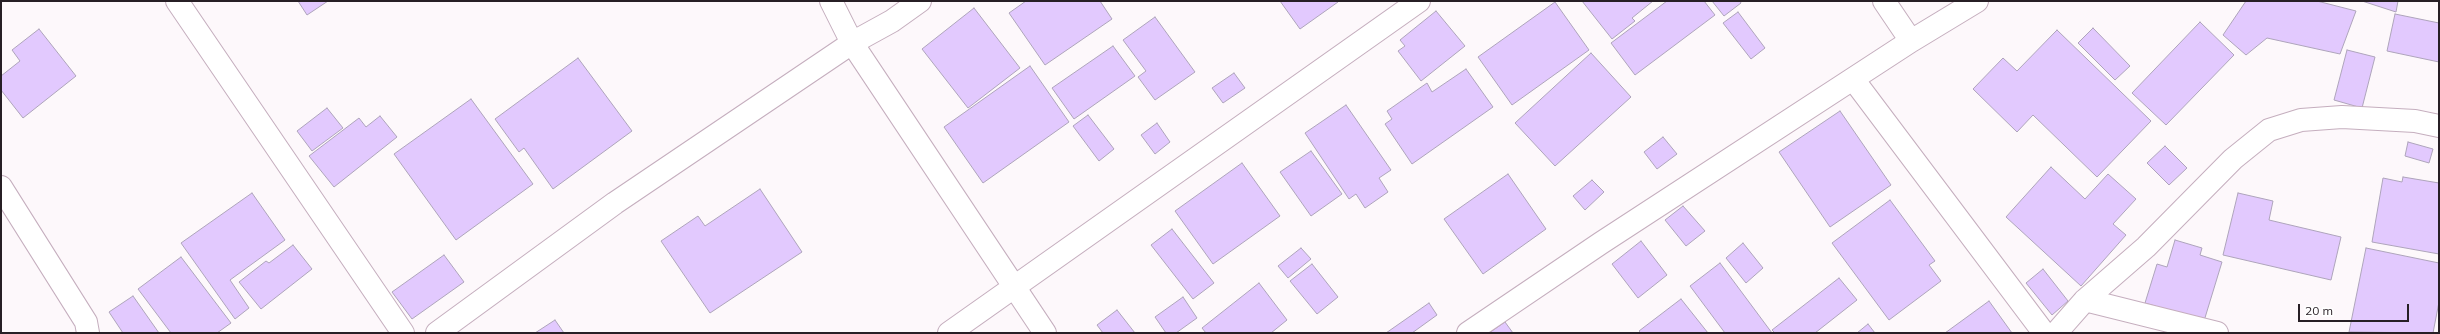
<!DOCTYPE html>
<html>
<head>
<meta charset="utf-8">
<style>
  body { margin:0 }
  #map { position:relative; width:2440px; height:334px; overflow:hidden; background:#fdf8fb; font-family:Mulish,sans-serif }
  canvas { display:block }
  .frame { position:absolute; inset:0; border:2px solid #271f25; pointer-events:none }
  .scale { position:absolute; left:2298px; top:304px; width:111px; height:18px; box-sizing:border-box; border:2px solid #271f25; border-top:0; padding-left:5px; font-size:12px; line-height:14px; white-space:nowrap; color:#271f25; -webkit-text-stroke:3px #fff; paint-order:stroke }
</style>
</head>
<body>
<div id="map">
<canvas width="2440" height="334"></canvas>
<div class="frame"></div>
<div class="scale">20 m</div>
</div>
<script>
const c = document.querySelector('canvas').getContext('2d');
c.lineJoin = 'round';
function fillPath(path, color) {
  c.fillStyle = color;
  c.fill(path, 'evenodd');
}
function toPath(rows) {
  const path = new Path2D();
  for (const r of rows) {
    path.moveTo(r[0], r[1]);
    for (let i = 2; i < r.length; i += 2) path.lineTo(r[i], r[i + 1]);
  }
  return path;
}
function stroke(path, color, width, dash) {
  c.strokeStyle = color;
  c.lineWidth = width;
  c.lineCap = dash ? 'butt' : 'round';
  c.setLineDash(dash || []);
  c.stroke(path);
}
const building = toPath([
  [298,1,328,1,307,15,298,1],
  [1026,1,1100,1,1112,19,1045,65,1009,13,1026,1],
  [1280,1,1337,1,1338,2,1300,29,1280,1],
  [1582,1,1653,1,1632,18,1635,21,1612,39,1582,1],
  [1667,1,1704,1,1715,15,1635,75,1611,43,1667,1],
  [1712,1,1740,1,1741,3,1724,16,1712,1],
  [2246,1,2317,1,2356,11,2340,54,2267,38,2246,55,2223,35,2246,1],
  [2362,1,2398,1,2396,12,2362,1],
  [1555,2,1589,50,1512,105,1478,57,1555,2],
  [974,8,1020,68,968,108,922,49,974,8],
  [1436,11,1465,46,1421,81,1398,51,1405,46,1400,40,1436,11],
  [1738,12,1765,48,1751,59,1723,23,1738,12],
  [2395,14,2439,23,2439,62,2387,51,2395,14],
  [1155,17,1195,72,1155,100,1138,77,1146,71,1123,40,1155,17],
  [2200,22,2234,55,2166,125,2132,93,2200,22],
  [2093,28,2130,66,2115,80,2078,43,2093,28],
  [39,29,76,76,23,118,1,90,1,76,20,61,12,50,39,29],
  [2057,30,2151,121,2097,177,2033,115,2017,132,1973,89,2003,58,2017,71,2057,30],
  [1113,46,1135,76,1074,119,1052,88,1113,46],
  [2347,50,2375,57,2362,108,2334,100,2347,50],
  [1591,53,1631,97,1555,166,1515,123,1591,53],
  [578,58,632,131,553,189,524,148,519,152,495,119,578,58],
  [1030,66,1069,122,983,183,944,127,1030,66],
  [1466,69,1493,107,1412,164,1385,124,1392,119,1387,111,1427,83,1432,92,1466,69],
  [1234,73,1245,88,1223,103,1212,88,1234,73],
  [471,99,533,184,456,240,394,154,471,99],
  [1346,105,1391,170,1379,178,1388,192,1365,208,1356,194,1349,199,1305,133,1346,105],
  [327,108,343,128,312,151,297,131,327,108],
  [1840,111,1891,185,1830,227,1779,152,1840,111],
  [1088,115,1114,149,1099,161,1073,126,1088,115],
  [380,116,397,137,334,187,309,156,359,118,366,127,380,116],
  [1157,123,1170,142,1155,154,1141,135,1157,123],
  [1663,137,1677,154,1657,169,1644,152,1663,137],
  [2408,142,2433,149,2429,163,2405,156,2408,142],
  [2165,146,2187,168,2169,185,2147,163,2165,146],
  [1311,151,1342,194,1311,216,1280,172,1311,151],
  [1242,163,1280,216,1213,264,1175,211,1242,163],
  [2051,167,2085,199,2108,174,2136,199,2113,224,2126,235,2081,286,2006,217,2051,167],
  [1508,174,1546,229,1483,274,1444,219,1508,174],
  [2403,177,2439,183,2439,254,2372,242,2383,178,2402,182,2403,177],
  [1592,180,1604,192,1585,210,1573,196,1592,180],
  [760,189,802,252,710,313,661,241,698,216,705,226,760,189],
  [252,193,285,240,230,280,249,308,235,319,181,243,252,193],
  [2238,193,2273,201,2269,220,2341,237,2331,280,2223,255,2238,193],
  [1890,200,1935,261,1929,265,1941,281,1889,320,1832,243,1890,200],
  [1683,206,1705,231,1686,246,1665,220,1683,206],
  [1172,229,1214,283,1193,299,1151,245,1172,229],
  [2175,240,2202,248,2200,255,2222,262,2204,321,2145,303,2157,264,2167,267,2175,240],
  [1641,241,1667,275,1638,298,1612,264,1641,241],
  [1743,243,1763,268,1746,283,1726,258,1743,243],
  [293,245,312,269,261,309,239,282,266,261,269,263,293,245],
  [1301,248,1311,259,1288,278,1278,266,1301,248],
  [2366,248,2439,263,2439,302,2433,333,2349,332,2366,248],
  [444,255,464,282,412,319,392,292,444,255],
  [181,257,231,323,217,333,171,333,138,289,181,257],
  [1720,263,1772,333,1725,333,1690,286,1720,263],
  [1312,264,1338,297,1317,314,1290,281,1312,264],
  [2043,269,2068,301,2052,315,2026,283,2043,269],
  [1839,278,1857,300,1815,333,1775,333,1772,330,1839,278],
  [1259,283,1287,320,1271,333,1206,333,1202,328,1259,283],
  [133,296,159,333,123,333,109,312,133,296],
  [1183,297,1197,318,1176,333,1166,333,1155,317,1183,297],
  [1681,299,1708,333,1641,333,1639,331,1681,299],
  [1989,301,2012,333,1945,333,1989,301],
  [1429,303,1437,315,1412,333,1386,333,1429,303],
  [1117,310,1135,333,1103,333,1097,325,1117,310],
  [555,320,564,333,535,333,555,320],
  [1505,322,1513,333,1489,333,1505,322],
  [1868,324,1875,333,1857,333,1868,324]
]);
fillPath(building, '#e2c9fe');
stroke(building, '#aea4bb', 1);
const minor = toPath([
  [177,1,403,333],
  [831,1,852,43,1045,333],
  [1884,1,1911,41],
  [1853,79,2044,333],
  [1,187,86,322,88,333],
  [2085,300,2217,333],
  [437,333,615,203,852,43,892,21,920,1],
  [949,333,1419,1],
  [1468,333,1601,243,1911,41,1977,1],
  [2056,333,2085,300,2146,247,2233,159,2269,130,2301,120,2342,117,2415,121,2439,126]
]);
stroke(minor, '#c5aebe', 24);
stroke(minor, '#fff', 22);
</script>
</body>
</html>
